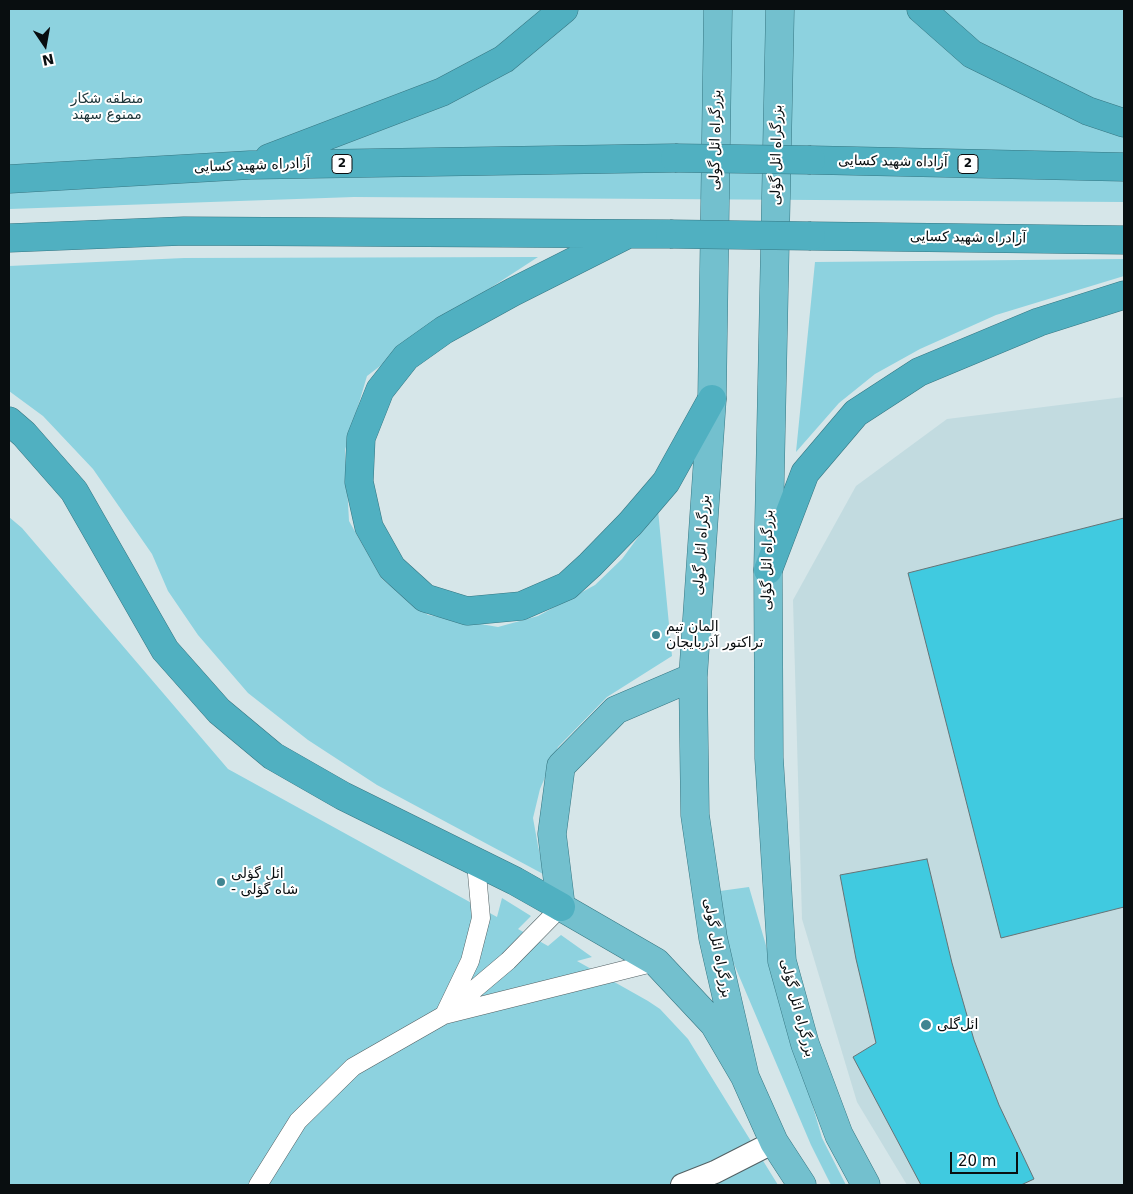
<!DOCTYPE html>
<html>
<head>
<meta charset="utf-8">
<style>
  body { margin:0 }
  #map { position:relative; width:1133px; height:1194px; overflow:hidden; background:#d6e6e9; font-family:"DejaVu Sans",sans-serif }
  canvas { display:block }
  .frame { position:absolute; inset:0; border:10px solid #090e10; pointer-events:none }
  .north { position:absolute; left:20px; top:20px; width:50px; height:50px; -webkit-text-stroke:4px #fff; paint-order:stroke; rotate:168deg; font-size:14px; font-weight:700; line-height:20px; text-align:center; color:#090e10 }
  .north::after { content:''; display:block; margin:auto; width:18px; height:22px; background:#090e10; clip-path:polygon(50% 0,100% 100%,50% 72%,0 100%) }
  .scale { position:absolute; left:950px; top:1152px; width:68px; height:22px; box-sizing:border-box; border:2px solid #090e10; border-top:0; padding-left:6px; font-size:15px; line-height:18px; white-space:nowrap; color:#090e10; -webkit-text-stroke:4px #fff; paint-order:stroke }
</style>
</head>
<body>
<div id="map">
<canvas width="1133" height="1194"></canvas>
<div class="frame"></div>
<div class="north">N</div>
<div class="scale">20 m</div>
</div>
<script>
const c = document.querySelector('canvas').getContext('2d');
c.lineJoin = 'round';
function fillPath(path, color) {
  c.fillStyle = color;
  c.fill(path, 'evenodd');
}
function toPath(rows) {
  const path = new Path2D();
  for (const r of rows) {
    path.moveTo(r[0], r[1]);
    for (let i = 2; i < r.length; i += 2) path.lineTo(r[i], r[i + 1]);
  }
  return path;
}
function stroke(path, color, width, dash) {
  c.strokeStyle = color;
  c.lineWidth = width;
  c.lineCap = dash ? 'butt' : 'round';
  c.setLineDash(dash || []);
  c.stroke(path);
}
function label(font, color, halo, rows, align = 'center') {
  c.font = font + ' "DejaVu Sans",Vazirmatn,sans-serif';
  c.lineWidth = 4;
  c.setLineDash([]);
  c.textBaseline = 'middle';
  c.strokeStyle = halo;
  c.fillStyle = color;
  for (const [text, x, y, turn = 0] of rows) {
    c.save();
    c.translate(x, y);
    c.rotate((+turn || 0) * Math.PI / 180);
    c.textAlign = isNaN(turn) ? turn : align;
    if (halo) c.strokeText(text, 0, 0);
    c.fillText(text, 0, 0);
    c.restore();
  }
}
fillPath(toPath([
  [1124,397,1124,1185,907,1185,857,1102,802,919,793,600,856,486,947,419]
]), '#c2dbe0');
fillPath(toPath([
  [9,9,1124,9,1124,202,354,197,9,209],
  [538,257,438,322,367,376,345,450,349,521,382,579,428,615,498,627,538,616,595,585,622,559,658,510,672,656,607,697,558,747,540,789,533,818,538,846,545,875,377,785,308,740,248,693,198,635,168,591,152,554,93,469,43,416,9,391,9,266,184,258],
  [1124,259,1124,276,996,315,920,349,875,374,839,403,796,452,815,262],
  [9,517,22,528,228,769,497,917,502,898,531,916,518,929,548,946,561,935,592,957,577,961,648,1001,660,1009,688,1039,778,1185,9,1185],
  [749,887,822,1138,846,1185,831,1185,811,1145,728,950,720,891]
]), '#8dd2df');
const building = toPath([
  [1124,518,1124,907,1001,938,908,573,1124,518],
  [927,859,952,963,974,1040,999,1105,1034,1179,1021,1185,921,1185,853,1057,876,1043,856,959,840,875,927,859]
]);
fillPath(building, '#40cae0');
stroke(building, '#667477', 1);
const minor = toPath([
  [476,863,481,918,470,961,444,1015,656,962],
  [258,1185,298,1121,353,1067,444,1015,508,961,561,907]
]);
const tertiary = toPath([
  [682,1185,715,1172,774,1142]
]);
const trunk = toPath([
  [718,9,712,399,693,677,695,815,713,938,745,1077],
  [780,9,768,570,769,758,782,961,805,1044,839,1135,866,1185],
  [693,677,616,710,561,766,552,834,561,907,656,962,714,1024,745,1077,774,1142,802,1185]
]);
const motorway = toPath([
  [921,9,972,54,1088,111,1124,123],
  [269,158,442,92,504,59,564,9],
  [811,160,1124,167],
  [9,179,250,165,675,158],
  [628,234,513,292,444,330,406,357,380,390,361,438,359,482,369,527,392,568,425,598,467,611,521,606,567,586,590,565,630,524,666,482,712,399],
  [811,236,1124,240],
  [9,238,184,231,670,234],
  [9,421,24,434,74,491,165,650,219,711,273,756,343,796,515,881,561,907],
  [768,570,805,473,856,413,919,372,1039,322,1124,295]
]);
stroke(minor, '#526063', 19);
stroke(tertiary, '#526063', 24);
stroke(trunk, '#377783', 29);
stroke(motorway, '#377783', 29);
stroke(minor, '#fff', 18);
stroke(tertiary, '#fff', 22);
stroke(trunk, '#73c0ce', 28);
stroke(motorway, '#50b0c1', 28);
const motorwayBridge = toPath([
  [675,158,811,160],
  [670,234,811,236]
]);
stroke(motorwayBridge, '#377783', 29, []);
stroke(motorwayBridge, '#50b0c1', 28);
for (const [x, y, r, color] of [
  [656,635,5,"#408591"],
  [221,882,5,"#408591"],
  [926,1025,6,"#408591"]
]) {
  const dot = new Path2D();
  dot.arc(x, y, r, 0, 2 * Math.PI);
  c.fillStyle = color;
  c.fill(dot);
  stroke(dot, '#fff', 2);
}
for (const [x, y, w] of [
  [342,164,20],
  [968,164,20]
]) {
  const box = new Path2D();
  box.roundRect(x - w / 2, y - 9.5, w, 19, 4);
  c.fillStyle = '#fff';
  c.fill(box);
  stroke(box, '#090e10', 1);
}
label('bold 12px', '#090e10', null, [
  ["2",342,164],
  ["2",968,164]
]);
label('14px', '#1e3539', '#fff', [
  ["منطقه شکار",107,99],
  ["ممنوع سهند",107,115]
]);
label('14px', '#090e10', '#fff', [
  ["بزرگراه ائل گولی",716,140,-89],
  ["بزرگراه ائل گؤلی",777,155,-89],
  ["آزاداه شهید کسایی",893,162,1],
  ["آزادراه شهید کسایی",252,166,-2],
  ["آزادراه شهید کسایی",968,238,1],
  ["بزرگراه ائل گولی",702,545,-86],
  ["بزرگراه ائل گؤلی",768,560,-89],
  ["بزرگراه ائل گولی",717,948,79],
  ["بزرگراه ائل گؤلی",797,1008,75]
]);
label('14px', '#090e10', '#fff', [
  ["المان تیم",666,627],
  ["تراکتور آذربایجان",666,643],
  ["ائل گؤلی",231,874],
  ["- شاه گؤلی",231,890],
  ["ائل‌گلی",937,1025]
], 'left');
</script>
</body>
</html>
